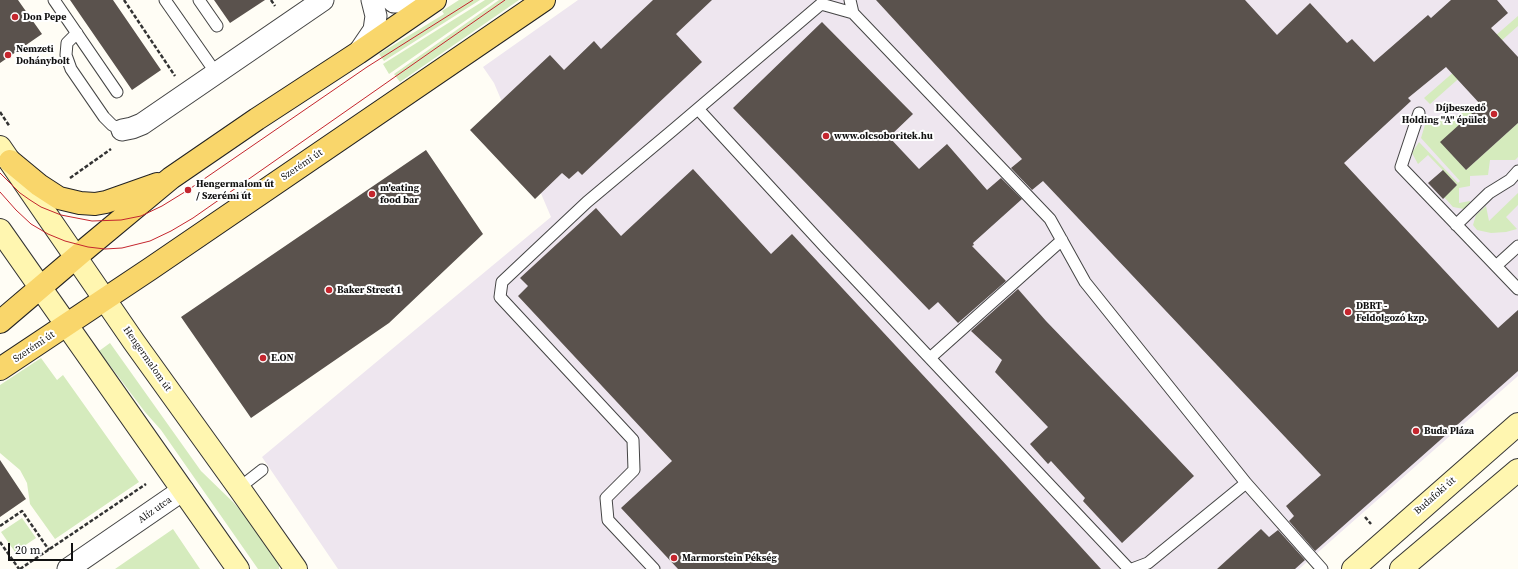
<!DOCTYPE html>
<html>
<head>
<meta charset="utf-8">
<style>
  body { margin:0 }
  #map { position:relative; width:1518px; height:569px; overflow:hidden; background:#fffdf5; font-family:"Source Serif 4",serif }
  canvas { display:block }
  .scale { position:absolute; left:8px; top:543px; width:65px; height:18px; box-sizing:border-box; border:2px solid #111; border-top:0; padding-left:5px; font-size:12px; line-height:14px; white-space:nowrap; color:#111; -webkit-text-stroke:3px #fff; paint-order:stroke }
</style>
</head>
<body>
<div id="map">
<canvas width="1518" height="569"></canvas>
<div class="scale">20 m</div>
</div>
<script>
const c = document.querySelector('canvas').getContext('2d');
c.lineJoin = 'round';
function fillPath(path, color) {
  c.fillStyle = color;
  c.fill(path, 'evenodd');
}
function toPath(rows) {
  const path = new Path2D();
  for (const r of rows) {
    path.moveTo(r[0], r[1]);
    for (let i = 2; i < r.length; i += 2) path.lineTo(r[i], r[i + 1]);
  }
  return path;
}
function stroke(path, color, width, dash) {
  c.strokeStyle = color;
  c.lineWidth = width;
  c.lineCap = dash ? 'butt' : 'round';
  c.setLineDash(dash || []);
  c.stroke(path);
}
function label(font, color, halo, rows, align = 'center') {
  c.font = font + ' "Source Serif 4",serif';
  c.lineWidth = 4;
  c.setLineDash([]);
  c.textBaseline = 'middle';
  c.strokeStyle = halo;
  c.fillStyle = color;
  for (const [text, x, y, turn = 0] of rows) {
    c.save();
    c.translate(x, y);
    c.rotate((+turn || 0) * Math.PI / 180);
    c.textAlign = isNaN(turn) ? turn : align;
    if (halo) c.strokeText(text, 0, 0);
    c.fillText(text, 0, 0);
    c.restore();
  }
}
fillPath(toPath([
  [578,0,1518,0,1518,376,1299,569,338,569,262,457,551,217,494,83,483,67]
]), '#eee6ef');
fillPath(toPath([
  [459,0,480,0,384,61,379,54,444,14,442,11],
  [485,0,495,0,389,74,383,64],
  [499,0,519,0,400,82,394,74],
  [1518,16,1518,26,1430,104,1424,98],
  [1471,106,1479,107,1441,142,1466,170,1518,123,1518,157,1515,160,1490,160,1488,175,1470,176,1470,186,1459,188,1459,203,1470,201,1469,207,1464,209,1453,207,1444,197,1457,185,1428,155,1418,164,1412,153,1419,142,1458,183,1460,181,1421,138,1427,118,1443,118,1457,116],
  [1518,193,1518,205,1506,217,1517,229,1506,232,1491,233,1477,230,1473,225,1476,215,1486,206,1489,221],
  [110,343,201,471,233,502,246,517,279,563,279,569,258,569,161,430,145,412,99,351],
  [41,358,57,380,63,375,139,482,55,539,30,504,27,483,20,470,0,453,0,385],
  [22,518,36,538,15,552,1,532],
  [173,529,200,569,115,569]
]), '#d5ebbd');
fillPath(toPath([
  [0,0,18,0,42,34,0,63],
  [70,0,113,0,161,70,132,90],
  [214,0,265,0,230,23],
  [653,0,712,0,676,34,702,62,582,175,578,171,569,179,562,173,535,199,470,130,550,55,564,70,594,41,601,49],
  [876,0,1245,0,1277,35,1310,3,1347,43,1352,39,1374,62,1428,15,1431,18,1451,0,1497,0,1508,13,1491,28,1518,57,1518,123,1466,170,1440,142,1481,105,1446,67,1408,98,1411,101,1344,163,1498,328,1518,310,1518,371,1315,551,1289,521,1294,516,1286,506,1321,475,1043,181,1032,190,1011,168,1022,159],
  [822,22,913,114,889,137,919,169,947,144,987,190,1001,178,1022,199,973,243,974,245,972,246,1006,281,958,323,938,302,929,310,733,108],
  [426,150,483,234,389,323,251,418,181,317],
  [693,169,771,254,792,234,998,456,1101,569,678,569,621,508,672,461,518,296,528,286,520,278,596,208,621,236],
  [1443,170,1457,185,1443,199,1428,183],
  [1018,289,1046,321,1127,405,1194,476,1122,543,1083,501,1085,498,1051,461,1048,464,1030,444,1048,427,995,372,1002,360,971,331],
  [0,460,26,499,0,517],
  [1261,529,1269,537,1278,530,1305,560,1295,569,1217,569]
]), '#5a524d');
const lane = toPath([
  [54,0,117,92],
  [165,0,216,73],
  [199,0,217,26],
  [850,0,853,13,1050,219,1085,282,1246,483,1322,569],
  [77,33,67,43,66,55,71,69,104,117,112,125,122,130],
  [698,109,825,247,1129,569],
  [1419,113,1401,167,1518,289],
  [1456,225,1489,193,1510,180,1518,171],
  [1496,266,1518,246],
  [930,358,1062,240],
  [239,488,262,470],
  [654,569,608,520,606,498,634,470,633,440,500,297,502,282,587,202,673,130,821,4,853,13],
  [1132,569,1148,563,1246,483]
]);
const street = toPath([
  [392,0,394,2,407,2,412,0],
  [359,52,374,30,376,16,372,0],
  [122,130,132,128,142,124,323,0],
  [68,569,183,490]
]);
const secondary = toPath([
  [0,147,134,342,239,488,296,569],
  [0,230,238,569],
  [1353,569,1518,424],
  [1401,569,1518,470]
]);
const primary = toPath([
  [10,161,39,185,59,198,80,203,95,204,106,202,157,184],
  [0,322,88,247,171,178,257,119,358,53,435,0],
  [0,369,150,269,544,0]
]);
stroke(lane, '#444', 13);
stroke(street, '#444', 23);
stroke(secondary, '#333', 24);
stroke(primary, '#222', 24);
stroke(toPath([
  [124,0,175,76],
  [271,0,275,6],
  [0,112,10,127],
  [70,178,111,149],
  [1365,517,1371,524],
  [0,526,22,511,49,550],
  [0,542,19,569],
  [20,569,146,484]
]), '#333', 2.5, [4, 2]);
stroke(lane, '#fff', 11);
stroke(street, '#fff', 21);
stroke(secondary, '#fff6b0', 22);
stroke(primary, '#f9d66b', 22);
stroke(toPath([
  [0,173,20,193,30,200,41,207,61,215,92,221,121,220,141,216,162,206,188,190,367,67,473,0],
  [0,192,16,210,31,224,48,234,65,241,88,247,105,249,122,248,150,241,171,231,193,218,505,0]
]), '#c4262e', 1);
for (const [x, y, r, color] of [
  [15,17,4,"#c4262e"],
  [8,55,4,"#c4262e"],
  [1494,114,4,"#c4262e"],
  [826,136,4,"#c4262e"],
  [188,190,4,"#c4262e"],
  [372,194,4,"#c4262e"],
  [329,290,4,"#c4262e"],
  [1348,312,4,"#c4262e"],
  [263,358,4,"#c4262e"],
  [1416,431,4,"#c4262e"],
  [674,558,4,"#c4262e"]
]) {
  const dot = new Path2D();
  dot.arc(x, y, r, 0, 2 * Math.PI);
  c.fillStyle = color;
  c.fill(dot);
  stroke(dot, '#fff', 1.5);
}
label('bold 10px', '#111', '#fff', [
  ["Don Pepe",23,17],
  ["Nemzeti",16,49],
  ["Dohánybolt",16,61],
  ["Díjbeszedő",1486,108,"right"],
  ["Holding \"A\" épület",1486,120,"right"],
  ["www.olcsoboritek.hu",834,136],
  ["Hengermalom út",196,184],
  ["/ Szerémi út",196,196],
  ["m'eating",380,188],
  ["food bar",380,200],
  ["Baker Street 1",337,290],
  ["DBRT -",1356,306],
  ["Feldolgozó kzp.",1356,318],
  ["E.ON",271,358],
  ["Buda Pláza",1424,431],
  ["Marmorstein Pékség",682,558]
], 'left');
label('10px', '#111', '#fff', [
  ["Szerémi út",302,165,-34],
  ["Szerémi út",34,347,-34],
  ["Hengermalom út",147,359,55],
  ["Budafoki út",1435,496,-41],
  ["Alíz utca",155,510,-35]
]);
</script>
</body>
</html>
